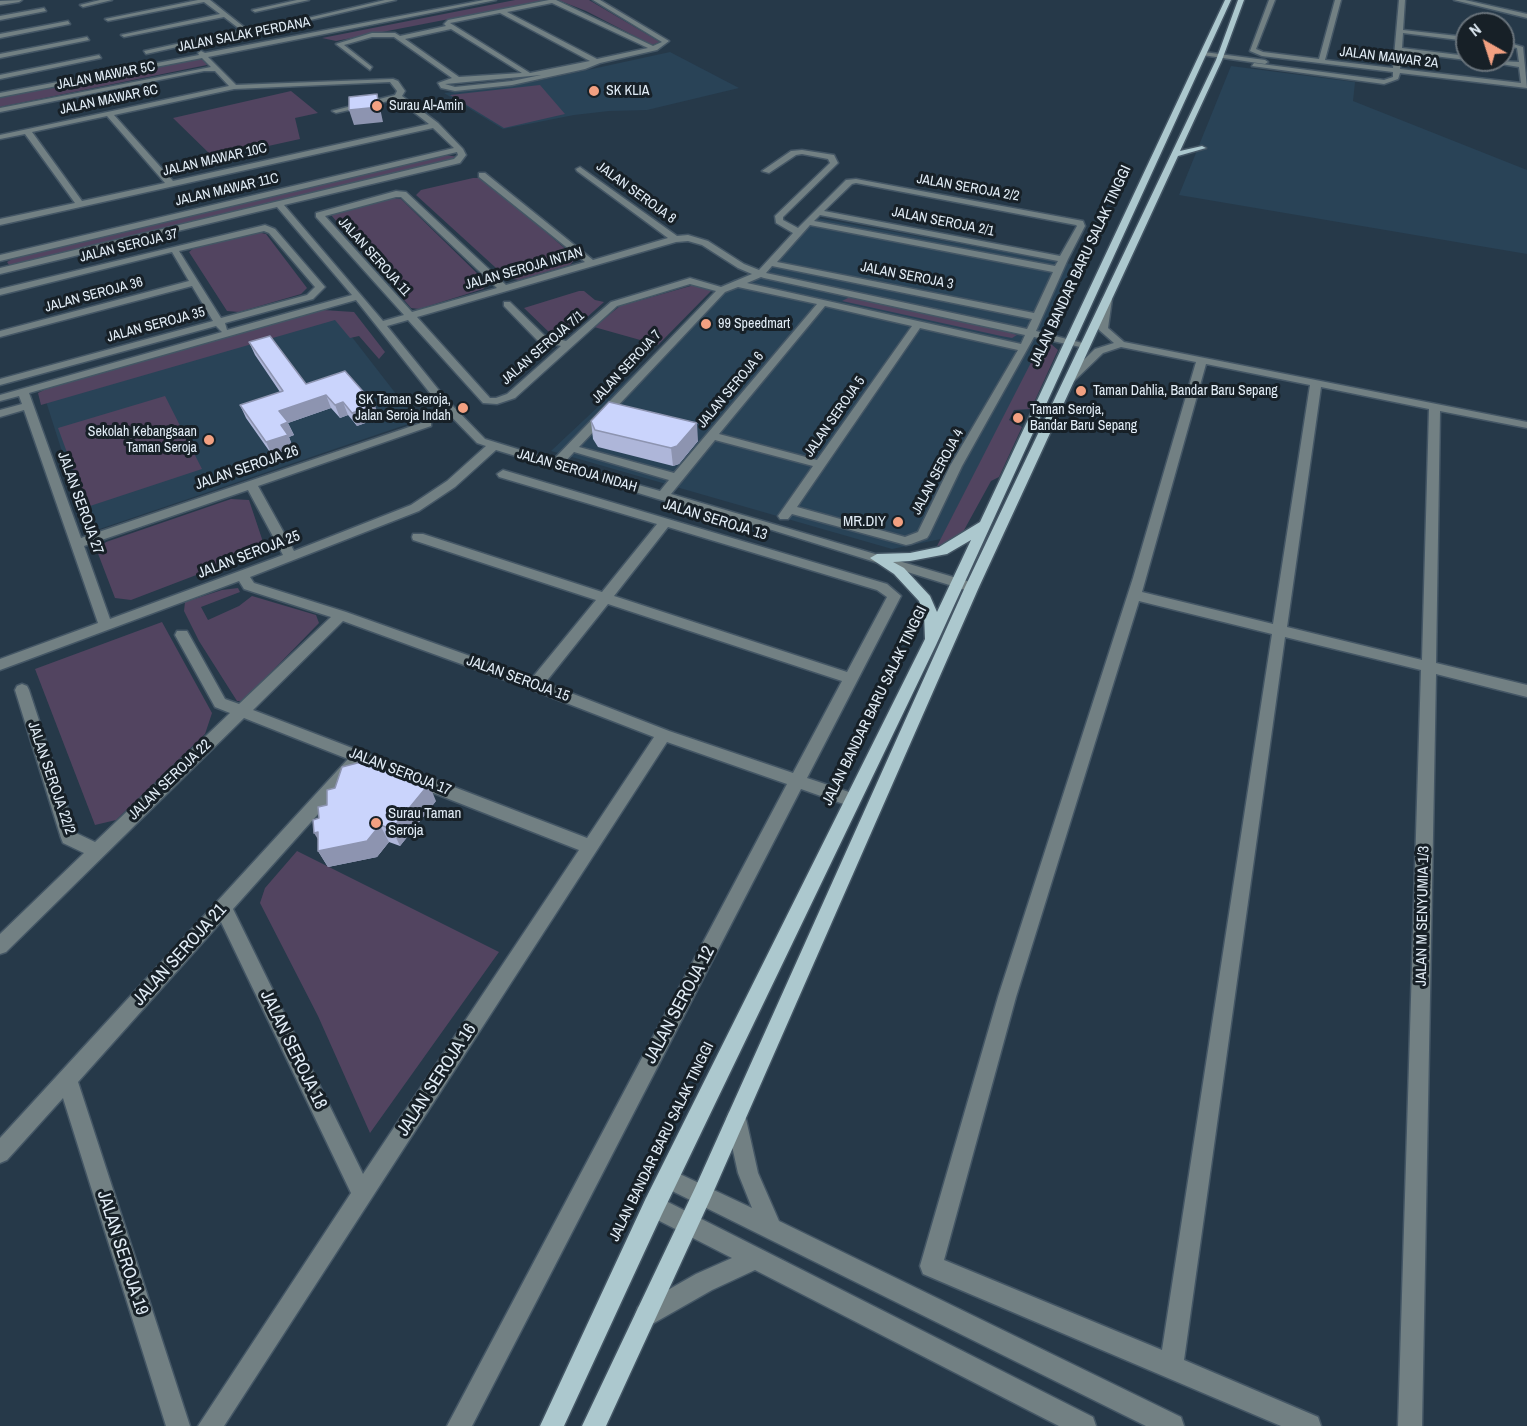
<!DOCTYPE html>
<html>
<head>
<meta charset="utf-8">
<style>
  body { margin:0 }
  #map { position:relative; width:1527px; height:1426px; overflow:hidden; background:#263949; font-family:"Archivo Narrow",sans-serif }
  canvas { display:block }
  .north { position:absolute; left:1455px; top:12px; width:60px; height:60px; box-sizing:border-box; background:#172027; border:2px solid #68727a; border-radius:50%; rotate:321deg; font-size:16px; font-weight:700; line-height:24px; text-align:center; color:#e2edf7 }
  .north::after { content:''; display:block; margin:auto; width:21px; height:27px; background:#f2a081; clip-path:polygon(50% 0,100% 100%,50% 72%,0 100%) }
</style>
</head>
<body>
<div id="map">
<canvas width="1527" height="1426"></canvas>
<div class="north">N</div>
</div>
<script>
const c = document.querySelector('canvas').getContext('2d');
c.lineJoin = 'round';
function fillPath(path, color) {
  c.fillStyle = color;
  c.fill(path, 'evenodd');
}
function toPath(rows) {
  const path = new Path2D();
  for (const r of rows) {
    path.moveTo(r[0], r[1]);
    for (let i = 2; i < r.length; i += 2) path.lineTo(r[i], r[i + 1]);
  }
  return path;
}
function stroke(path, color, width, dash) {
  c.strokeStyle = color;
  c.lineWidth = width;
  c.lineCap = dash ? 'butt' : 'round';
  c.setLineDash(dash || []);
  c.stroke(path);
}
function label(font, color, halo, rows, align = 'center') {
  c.font = font + ' "Archivo Narrow",sans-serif';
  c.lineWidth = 6;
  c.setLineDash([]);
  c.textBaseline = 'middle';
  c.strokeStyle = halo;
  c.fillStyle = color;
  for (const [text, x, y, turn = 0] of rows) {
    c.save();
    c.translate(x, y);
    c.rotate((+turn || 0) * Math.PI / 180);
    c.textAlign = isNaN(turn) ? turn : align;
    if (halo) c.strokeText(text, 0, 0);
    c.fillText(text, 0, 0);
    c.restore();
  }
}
fillPath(toPath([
  [670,52,739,88,647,110,609,111,574,115,503,129,444,93,537,81],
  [1231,66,1355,82,1353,101,1527,170,1527,254,1179,195],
  [817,218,1082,266,941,539,892,549,551,451,734,279,754,280],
  [331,310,417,421,88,533,43,392]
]), '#294357');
fillPath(toPath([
  [515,0,547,0,336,41,322,38],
  [558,0,589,0,660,42,652,45,586,11],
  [192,59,206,60,207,65,0,107,0,97],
  [540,85,565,114,504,128,450,95],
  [291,91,318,113,295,118,300,139,214,158,173,118],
  [445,155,459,157,16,265,9,265,7,262,16,257],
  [473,178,483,178,576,258,570,265,519,280,507,278,416,195,421,190],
  [392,198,401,199,488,284,483,289,419,309,411,308,331,215,336,212],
  [257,232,266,234,307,288,301,294,239,312,227,311,189,252,195,247],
  [694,285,713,289,658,345,594,327,620,306],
  [579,291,584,291,595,300,604,302,566,336,552,335,524,308],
  [850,297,1001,330,1017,335,1012,338,1001,336,842,301],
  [323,310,354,312,385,352,379,359,359,336,350,338,335,320,41,405,38,393,46,389],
  [1041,343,1051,344,1058,350,1031,409,1014,410,1009,420,1022,427,999,477,991,481,963,532,936,548],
  [165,396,202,469,87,507,58,428],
  [231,499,249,500,264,545,259,551,131,600,115,598,97,551,106,542],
  [238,588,240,592,201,607,208,620,239,606,252,596,316,615,319,623,243,701,237,701,199,641,184,611,185,602,222,590],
  [162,622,212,713,205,734,116,820,95,825,35,669],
  [297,851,499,952,370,1133,318,1016,260,903,265,888]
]), '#524460');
const minor = toPath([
  [22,0,19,2,0,5,0,1,22,0],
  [100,0,112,0,83,7,80,5,100,0],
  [198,0,210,0,249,31,146,54,144,51,241,30,224,17,124,37,121,35,220,14,204,2,108,21,105,19,198,0],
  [297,0,309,0,255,12,252,10,297,0],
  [385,0,396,0,285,26,282,24,385,0],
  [484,0,496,0,208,57,236,85,393,79,398,81,405,91,402,96,438,123,463,149,466,155,460,163,284,205,383,321,404,315,316,217,316,213,396,191,406,192,506,285,585,262,479,177,479,173,485,173,593,260,668,238,577,171,576,169,580,167,677,236,688,235,708,241,744,264,759,270,793,233,776,223,775,216,830,163,828,159,802,154,796,155,769,173,762,171,791,151,802,150,834,155,838,163,783,217,783,220,798,228,846,180,856,179,1083,221,1085,226,1068,259,1036,331,1090,345,1085,348,1034,337,962,466,929,535,927,538,911,544,906,545,792,514,788,519,780,519,778,516,813,466,715,440,671,494,977,584,979,587,972,592,772,530,658,499,496,450,455,487,419,511,250,577,254,583,346,612,532,678,596,600,413,540,412,537,413,534,423,534,602,592,657,524,499,477,497,474,503,470,887,584,901,596,807,778,858,795,860,800,858,805,852,807,801,789,472,1426,447,1426,787,784,667,742,224,1426,198,1426,351,1193,221,922,78,1082,190,1426,166,1426,63,1098,7,1160,0,1163,0,1138,348,759,244,718,6,952,0,954,0,934,84,853,63,843,61,838,15,690,17,686,22,684,27,686,29,690,76,833,95,842,230,713,215,707,175,635,177,631,187,631,225,699,239,704,331,617,244,589,239,581,0,670,0,659,98,623,24,410,0,417,0,410,22,404,19,396,0,401,0,395,222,332,216,326,0,385,0,379,213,321,192,286,0,337,0,331,189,281,172,252,0,295,0,289,265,225,275,229,325,287,313,299,225,323,227,330,352,295,277,207,0,274,0,268,454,159,458,155,457,152,0,261,0,255,454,148,433,128,0,225,0,219,75,203,25,134,0,139,0,135,229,86,215,71,204,71,0,112,0,108,211,67,202,58,0,97,0,93,199,55,198,53,201,51,205,53,484,0],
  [390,82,397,91,395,95,332,111,336,113,397,99,429,124,173,181,114,115,234,89,390,82],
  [107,116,165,183,82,201,32,132,107,116],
  [856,183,1076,225,1077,226,1060,256,824,211,852,184,856,183],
  [396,197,401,197,497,288,412,312,325,216,396,197],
  [820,215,1058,261,1055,266,814,221,820,215],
  [810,225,1053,272,1034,313,777,262,810,225],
  [264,231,269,233,315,287,307,295,221,318,179,251,264,231],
  [688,241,702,245,738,268,752,274,721,287,690,278,611,302,566,341,545,336,510,302,504,302,504,306,537,340,561,346,507,394,496,398,490,398,417,317,676,242,688,241],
  [772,266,1032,319,1027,329,766,273,772,266],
  [761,277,764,278,1025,335,1021,344,747,283,761,277],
  [690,284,716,291,553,460,485,439,446,399,387,326,408,320,483,403,497,404,515,398,617,306,690,284],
  [738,287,817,304,674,473,579,447,725,292,738,287],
  [356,300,438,403,477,443,486,446,447,481,411,505,294,551,258,486,431,426,431,422,427,421,81,538,29,393,356,300],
  [825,306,912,326,817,460,719,434,825,306],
  [920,328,1018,350,950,466,918,532,905,537,797,507,920,328],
  [574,452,669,480,660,491,563,464,574,452],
  [248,490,283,555,110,619,84,546,248,490],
  [668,527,877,590,887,597,847,672,614,596,668,527],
  [608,604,842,681,793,773,669,731,545,683,608,604],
  [343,621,530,689,654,737,587,838,253,710,343,621],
  [362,765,579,850,363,1174,233,909,362,765],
  [549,0,556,0,653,46,662,42,593,0,600,0,669,41,657,50,600,63,585,69,512,85,455,91,441,88,438,83,452,78,394,37,372,37,344,45,372,67,370,70,336,44,372,33,395,33,400,36,446,26,444,24,448,20,549,0],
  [552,3,648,48,597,59,507,12,552,3],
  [500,13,590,61,530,73,450,23,500,13],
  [451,29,522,73,459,77,405,39,451,29],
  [541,75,512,81,455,87,445,84,541,75],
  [1269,0,1275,0,1256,49,1263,52,1319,59,1335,0,1341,0,1325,60,1393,68,1399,0,1405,0,1403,30,1467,37,1467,41,1403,33,1402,48,1467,56,1467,60,1401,52,1400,69,1521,83,1519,67,1477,60,1519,62,1517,48,1503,45,1503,41,1523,47,1527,88,1400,73,1398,79,1384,84,1252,66,1254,63,1384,80,1393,77,1393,72,1262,56,1250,51,1269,0],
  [1454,0,1465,0,1527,14,1527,18,1454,0],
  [44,8,46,11,0,20,0,16,44,8],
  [68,21,70,24,0,38,0,34,68,21],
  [87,37,89,40,0,58,0,54,87,37],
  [1204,52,1265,60,1268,62,1265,64,1202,55,1204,52],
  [99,55,101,58,0,79,0,75,99,55],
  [1107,296,1112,299,1108,328,1124,342,1527,422,1527,428,1440,411,1436,663,1527,685,1527,697,1436,674,1422,1426,1398,1426,1421,670,1285,637,1184,1360,1318,1417,1321,1426,1281,1426,923,1274,920,1266,998,997,1133,578,1196,362,1121,347,1103,353,1073,382,1065,382,1065,378,1095,349,1114,343,1098,329,1102,299,1107,296],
  [1206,364,1310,385,1273,624,1142,592,1206,364],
  [1321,387,1429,409,1422,660,1287,627,1321,387],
  [1139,601,1272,634,1162,1350,944,1260,1016,997,1139,601],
  [736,1109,743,1112,746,1119,758,1173,779,1221,1181,1417,1184,1426,1146,1426,660,1185,657,1178,660,1171,667,1168,752,1208,738,1173,726,1119,729,1112,736,1109],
  [654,1195,1093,1417,1096,1426,1059,1426,755,1270,712,1290,654,1323,646,1326,638,1323,635,1315,638,1307,696,1274,732,1258,646,1214,643,1206,646,1198,654,1195]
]);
const major = toPath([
  [1225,0,1231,0,936,645,662,1214,564,1426,540,1426,646,1198,925,639,924,614,919,601,894,574,870,558,877,554,910,553,939,547,980,522,1225,0],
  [971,540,937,612,930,596,904,568,893,562,910,561,947,554,971,540],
  [1238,0,1244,0,1222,60,1180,151,1202,146,1206,148,1178,156,979,587,709,1202,606,1426,582,1426,695,1188,965,587,1216,60,1238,0]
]);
stroke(minor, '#445665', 3);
stroke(major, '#445665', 3);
fillPath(minor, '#728083');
fillPath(major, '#acc8ce');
fillPath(toPath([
  [249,342,306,384,379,418,357,426,348,415,340,418,331,408,288,423,294,435,289,437,293,448,272,455,246,418,240,405,280,392,255,355],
  [591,421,698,441,679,464,673,466,598,447,593,439],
  [436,801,400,846,389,842,377,857,328,867,318,851]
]), '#aeb6d9');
fillPath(toPath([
  [377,94,383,122,354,125,349,110],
  [326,395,331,408,288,423,294,435,289,437,293,448,272,455,266,442,281,425,279,411],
  [343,402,348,415,340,418,335,405],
  [375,405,379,418,357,426,352,413],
  [697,423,698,441,679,464,673,466,671,448],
  [429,784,436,801,400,846,392,829],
  [380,825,389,842,377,857,328,867,318,851],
  [318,832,324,849,314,833]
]), '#8d94b0');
const building = toPath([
  [377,94,379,107,349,110,349,97,377,94],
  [270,336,306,384,345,371,375,405,352,413,343,402,335,405,326,395,279,411,288,422,281,425,288,435,266,442,240,405,283,391,249,342,270,336],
  [609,402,697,423,677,446,671,448,595,430,591,421,609,402],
  [369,760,429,784,392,829,380,825,367,841,318,851,318,832,314,833,313,820,319,818,318,807,327,805,327,790,335,788,342,767,369,760]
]);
fillPath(building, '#cad4fc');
stroke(building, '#8d94b0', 1.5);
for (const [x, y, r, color] of [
  [594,91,6,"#f2a081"],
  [377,106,6,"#f2a081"],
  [706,324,6,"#f2a081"],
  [1081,391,6,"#f2a081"],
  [463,408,6,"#f2a081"],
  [1018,418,6,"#f2a081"],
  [209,440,6,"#f2a081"],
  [898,522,6,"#f2a081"],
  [376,823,6,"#f2a081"]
]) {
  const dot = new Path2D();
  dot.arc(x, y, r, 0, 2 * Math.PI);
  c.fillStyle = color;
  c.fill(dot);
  stroke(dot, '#172027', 2);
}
label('14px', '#e2edf7', '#172027', [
  ["JALAN SALAK PERDANA",244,35,-11],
  ["JALAN MAWAR 2A",1389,58,7],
  ["JALAN MAWAR 5C",106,76,-11],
  ["JALAN MAWAR 6C",109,100,-12],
  ["JALAN MAWAR 10C",215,160,-13],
  ["JALAN SEROJA 2/2",968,188,10],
  ["JALAN MAWAR 11C",227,190,-13],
  ["JALAN SEROJA 8",636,193,36],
  ["JALAN SEROJA 2/1",943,222,11],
  ["JALAN SEROJA 37",129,246,-14],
  ["JALAN SEROJA 11",374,257,48],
  ["JALAN SEROJA INTAN",524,269,-16],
  ["JALAN SEROJA 3",907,276,11],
  ["JALAN SEROJA 36",94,295,-15],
  ["JALAN SEROJA 35",156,325,-15],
  ["JALAN SEROJA 7/1",543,348,-41],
  ["JALAN SEROJA 7",627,367,-47],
  ["JALAN SEROJA 6",731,390,-50],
  ["JALAN SEROJA 5",835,417,-55],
  ["JALAN SEROJA INDAH",577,471,16],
  ["JALAN SEROJA 4",938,472,-62]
]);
label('14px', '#e2edf7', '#172027', [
  ["SK KLIA",606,91],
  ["Surau Al-Amin",389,106],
  ["99 Speedmart",718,324],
  ["Taman Dahlia, Bandar Baru Sepang",1093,391],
  ["SK Taman Seroja,",451,400,"right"],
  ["Jalan Seroja Indah",451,416,"right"],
  ["Taman Seroja,",1030,410],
  ["Bandar Baru Sepang",1030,426],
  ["Sekolah Kebangsaan",197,432,"right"],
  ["Taman Seroja",197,448,"right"]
], 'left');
label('15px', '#e2edf7', '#172027', [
  ["JALAN BANDAR BARU SALAK TINGGI",1081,266,-65],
  ["JALAN SEROJA 26",247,468,-19],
  ["JALAN SEROJA 27",80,503,70],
  ["JALAN SEROJA 13",715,520,17],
  ["JALAN SEROJA 25",249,555,-21],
  ["JALAN SEROJA 15",518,679,20],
  ["JALAN BANDAR BARU SALAK TINGGI",875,706,-64],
  ["JALAN SEROJA 17",400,772,21],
  ["JALAN SEROJA 22/2",51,778,71],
  ["JALAN SEROJA 22",170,780,-44],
  ["JALAN M SENYUMIA 1/3",1423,916,-89],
  ["JALAN BANDAR BARU SALAK TINGGI",662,1142,-64]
]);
label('15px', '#e2edf7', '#172027', [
  ["MR.DIY",886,522],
  ["Surau Taman",388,814,"left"],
  ["Seroja",388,831,"left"]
], 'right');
label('18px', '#e2edf7', '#172027', [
  ["JALAN SEROJA 21",180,955,-48],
  ["JALAN SEROJA 12",680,1005,-62],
  ["JALAN SEROJA 18",293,1050,64],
  ["JALAN SEROJA 16",437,1080,-57],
  ["JALAN SEROJA 19",122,1253,72]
]);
</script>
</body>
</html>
